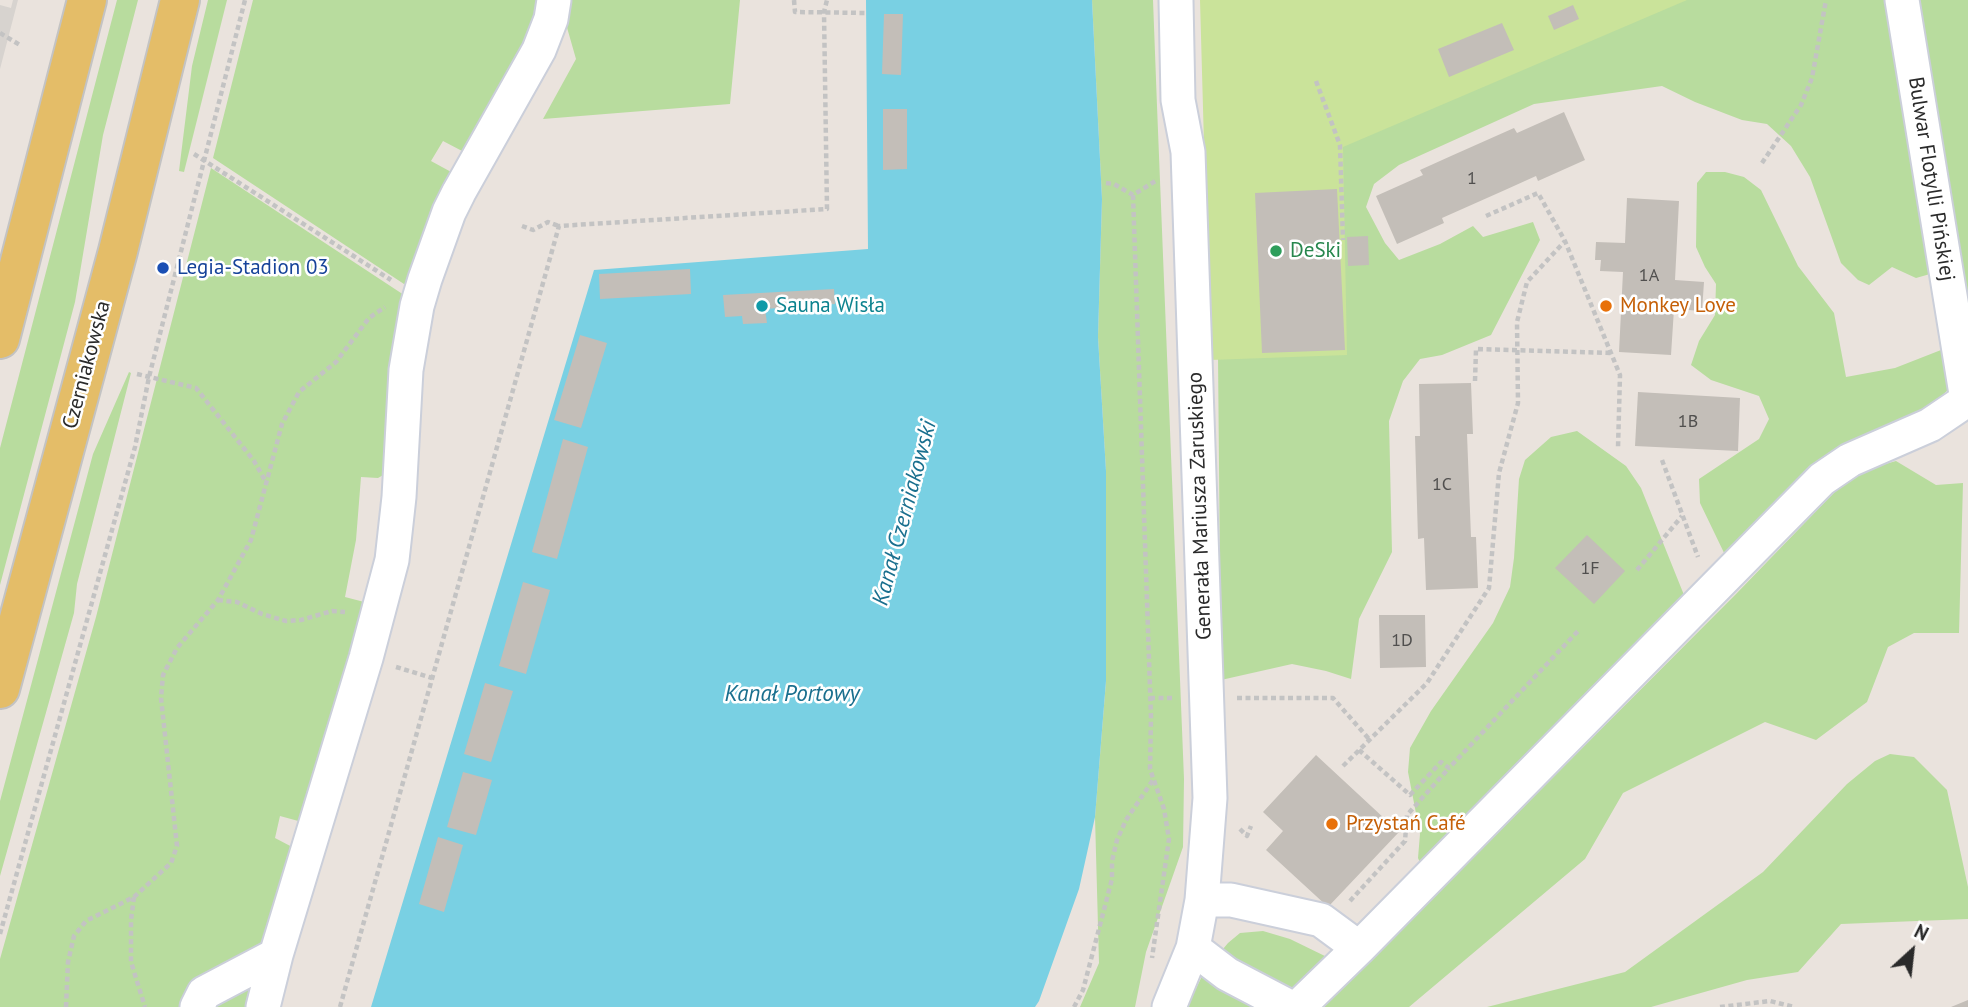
<!DOCTYPE html>
<html>
<head>
<meta charset="utf-8">
<style>
  body { margin:0 }
  #map { position:relative; width:1968px; height:1007px; overflow:hidden; background:#eae3dd; font-family:"PT Sans",sans-serif }
  canvas { display:block }
  .north { position:absolute; left:1877px; top:916px; width:70px; height:70px; -webkit-text-stroke:5px #fff; paint-order:stroke; rotate:27deg; font-size:19px; font-weight:700; line-height:28px; text-align:center; color:#2a2a2a }
  .north::after { content:''; display:block; margin:auto; width:24px; height:32px; background:#2a2a2a; clip-path:polygon(50% 0,100% 100%,50% 72%,0 100%) }
</style>
</head>
<body>
<div id="map">
<canvas width="1968" height="1007"></canvas>
<div class="north">N</div>
</div>
<script>
const c = document.querySelector('canvas').getContext('2d');
c.lineJoin = 'round';
function fillPath(path, color) {
  c.fillStyle = color;
  c.fill(path, 'evenodd');
}
function toPath(rows) {
  const path = new Path2D();
  for (const r of rows) {
    path.moveTo(r[0], r[1]);
    for (let i = 2; i < r.length; i += 2) path.lineTo(r[i], r[i + 1]);
  }
  return path;
}
function stroke(path, color, width, dash) {
  c.strokeStyle = color;
  c.lineWidth = width;
  c.lineCap = dash ? 'butt' : 'round';
  c.setLineDash(dash || []);
  c.stroke(path);
}
function label(font, color, halo, rows, align = 'center') {
  c.font = font + ' "PT Sans",sans-serif';
  c.lineWidth = 5;
  c.setLineDash([]);
  c.textBaseline = 'middle';
  c.strokeStyle = halo;
  c.fillStyle = color;
  for (const [text, x, y, turn = 0] of rows) {
    c.save();
    c.translate(x, y);
    c.rotate((+turn || 0) * Math.PI / 180);
    c.textAlign = isNaN(turn) ? turn : align;
    if (halo) c.strokeText(text, 0, 0);
    c.fillText(text, 0, 0);
    c.restore();
  }
}
fillPath(toPath([
  [117,0,138,0,103,135,75,302,0,585,0,448],
  [208,0,227,0,184,172,179,171,192,66],
  [253,0,541,0,530,34,464,152,443,141,431,161,453,173,409,283,404,284,213,158],
  [571,0,740,0,730,104,543,119,576,59,566,24],
  [1092,0,1153,0,1157,106,1184,779,1183,847,1146,952,1135,1007,1080,1007,1099,963,1095,817,1106,681,1106,471,1098,337,1102,199],
  [1612,0,1889,0,1937,272,1916,278,1892,267,1869,285,1858,280,1841,263,1810,177,1791,146,1767,124,1742,120,1695,102,1662,86,1534,104,1399,165,1374,184,1366,207,1385,243,1399,260,1440,244,1473,226,1483,237,1533,222,1540,240,1491,335,1442,355,1420,359,1403,381,1389,421,1392,552,1359,619,1351,679,1326,671,1292,664,1221,680,1216,140],
  [1910,0,1968,0,1968,320],
  [211,168,404,295,385,474,378,478,361,477,356,540,345,597,368,603,302,822,280,816,275,838,296,849,262,945,189,1007,0,1007,0,959,96,617],
  [1706,172,1725,172,1744,177,1761,190,1798,266,1834,313,1846,377,1895,368,1941,350,1951,387,1924,413,1727,559,1700,503,1699,479,1759,439,1769,419,1759,396,1711,380,1691,365,1699,341,1715,315,1716,284,1705,267,1696,247,1697,183],
  [129,372,131,373,77,584,74,613,0,876,0,801,93,454],
  [1577,431,1626,466,1641,488,1686,600,1422,867,1418,858,1420,834,1408,772,1410,748,1431,711,1493,623,1510,587,1514,558,1519,479,1525,460,1551,437],
  [1896,461,1936,485,1963,483,1959,633,1914,633,1888,647,1867,702,1816,740,1765,722,1623,793,1585,859,1409,1007,1324,1007,1737,593,1853,473],
  [1890,754,1914,757,1947,790,1968,887,1968,919,1841,924,1798,972,1747,980,1651,1007,1487,1007,1625,972,1763,872,1847,784,1875,761],
  [1263,931,1290,939,1331,959,1279,1007,1187,1007,1204,972,1228,943,1240,933],
  [251,985,249,1007,216,1007,218,1004]
]), '#b8dc9e');
fillPath(toPath([
  [1200,0,1687,0,1343,147,1347,355,1210,360]
]), '#cae39a');
fillPath(toPath([
  [13,0,18,0,0,69,0,5,11,8]
]), '#d7d3cf');
fillPath(toPath([
  [866,0,1092,0,1102,199,1098,337,1106,471,1106,681,1095,817,1079,889,1039,1001,1035,1007,371,1007,594,270,868,249]
]), '#79d0e3');
fillPath(toPath([
  [1573,5,1579,19,1554,30,1548,16],
  [884,14,903,14,901,75,882,74],
  [1502,23,1514,50,1449,77,1438,49],
  [883,109,907,109,907,169,883,170],
  [1564,112,1585,160,1538,181,1536,176,1505,190,1442,218,1444,223,1397,244,1376,196,1423,175,1420,170,1451,156,1514,128,1517,133],
  [1337,189,1345,350,1262,353,1255,193],
  [1627,198,1679,201,1675,280,1704,282,1702,311,1674,309,1671,355,1619,352,1623,272,1600,271,1601,260,1595,260,1596,242,1625,243],
  [1368,236,1369,265,1348,266,1347,237],
  [690,269,691,294,600,299,599,274],
  [834,289,835,304,765,309,767,323,743,324,742,316,725,317,723,295],
  [580,335,607,343,581,428,554,420],
  [1471,383,1473,434,1467,434,1471,537,1476,537,1478,588,1426,590,1424,538,1418,539,1415,436,1420,436,1419,384],
  [1638,392,1740,398,1738,451,1635,446],
  [563,439,588,447,557,559,532,552],
  [1587,535,1625,571,1594,604,1555,568],
  [523,582,550,590,526,674,499,666],
  [1379,615,1425,615,1426,667,1380,668],
  [485,683,513,691,491,762,464,754],
  [1316,755,1399,832,1328,907,1266,850,1283,831,1263,812],
  [463,772,492,780,476,835,447,827],
  [438,837,463,845,444,912,419,904],
  [1968,1000,1968,1007,1951,1007]
]), '#c3beb8');
const minor = toPath([
  [1202,900,1231,900,1321,920,1359,948],
  [1193,948,1227,974,1290,1007],
  [197,1007,204,993,276,955],
  [263,1007,276,955,366,658,392,560,399,497,406,370,417,306,425,279,449,212,459,192,539,50,551,19,554,0],
  [1169,1007,1193,948,1202,900,1210,798,1188,152,1178,100,1176,0],
  [1298,1007,1359,948,1822,479,1850,460,1930,425,1967,400,1902,0]
]);
const major = toPath([
  [0,339,87,0],
  [0,689,118,251,180,0]
]);
stroke(minor, '#cbcfda', 37);
stroke(major, '#c3c3c3', 42);
stroke(toPath([
  [794,0,795,12,867,13],
  [0,33,20,45],
  [1316,81,1340,145,1343,240],
  [194,154,391,280],
  [1762,163,1801,105,1812,78,1826,0],
  [1106,183,1114,184,1133,195,1157,180],
  [1133,195,1151,717,1150,769,1164,809,1169,839,1152,958],
  [1486,216,1538,193,1565,241,1620,375,1618,448],
  [522,226,533,230,548,222,559,226],
  [137,374,196,388,254,461,266,482],
  [1475,381,1476,349,1612,353],
  [1662,460,1698,557],
  [1637,570,1682,516],
  [218,600,237,602,262,614,286,621,301,620,332,611,345,612],
  [396,667,432,678],
  [1150,698,1174,698],
  [1237,698,1333,698,1369,739],
  [1359,750,1410,795,1441,762,1449,768,1578,631],
  [1343,766,1427,683,1489,588,1499,473,1518,403,1517,322,1527,282,1565,241],
  [1240,829,1247,836,1251,826],
  [134,897,131,920,131,962,145,1007],
  [1350,901,1405,841,1407,815,1449,768],
  [0,934,135,447,149,377,245,0],
  [66,1007,68,962,74,936,86,921,134,897,171,863,177,846,161,698,163,675,177,648,218,600,251,540,282,424,299,392,336,362,369,318,385,307],
  [340,1007,559,226,827,209,824,12,827,0],
  [1074,1007,1083,990,1112,879,1112,861,1117,840,1126,820,1153,780],
  [1720,1007,1770,1001,1794,1007]
]), '#c3c3c3', 4.5, [5, 3.5]);
stroke(minor, '#fff', 33);
stroke(major, '#e4bd68', 38);
for (const [x, y, r, color] of [
  [1276,251,7,"#2e9e5b"],
  [163,268,7,"#1a4fb4"],
  [762,306,7,"#0f9aa8"],
  [1606,306,7,"#e8710a"],
  [1332,824,7,"#e8710a"]
]) {
  const dot = new Path2D();
  dot.arc(x, y, r, 0, 2 * Math.PI);
  c.fillStyle = color;
  c.fill(dot);
  stroke(dot, '#fff', 2.5);
}
label('18px', '#504f4e', null, [
  ["1",1472,179],
  ["1A",1649,276],
  ["1B",1688,422],
  ["1C",1442,485],
  ["1F",1590,569],
  ["1D",1402,641]
]);
label('21px', '#2a2a2a', '#fff', [
  ["Bulwar Flotylli Pińskiej",1931,179,81],
  ["Czerniakowska",87,365,-75],
  ["Generała Mariusza Zaruskiego",1200,506,-92]
]);
label('21px', '#27864d', '#fff', [
  ["DeSki",1290,251]
], 'left');
label('21px', '#164399', '#fff', [
  ["Legia-Stadion 03",177,268]
], 'left');
label('21px', '#0d838f', '#fff', [
  ["Sauna Wisła",776,306]
], 'left');
label('21px', '#c56008', '#fff', [
  ["Monkey Love",1620,306],
  ["Przystań Café",1346,824]
], 'left');
label('italic 23px', '#196f8e', '#fff', [
  ["Kanał Czerniakowski",905,513,-75],
  ["Kanał Portowy",792,694]
]);
</script>
</body>
</html>
